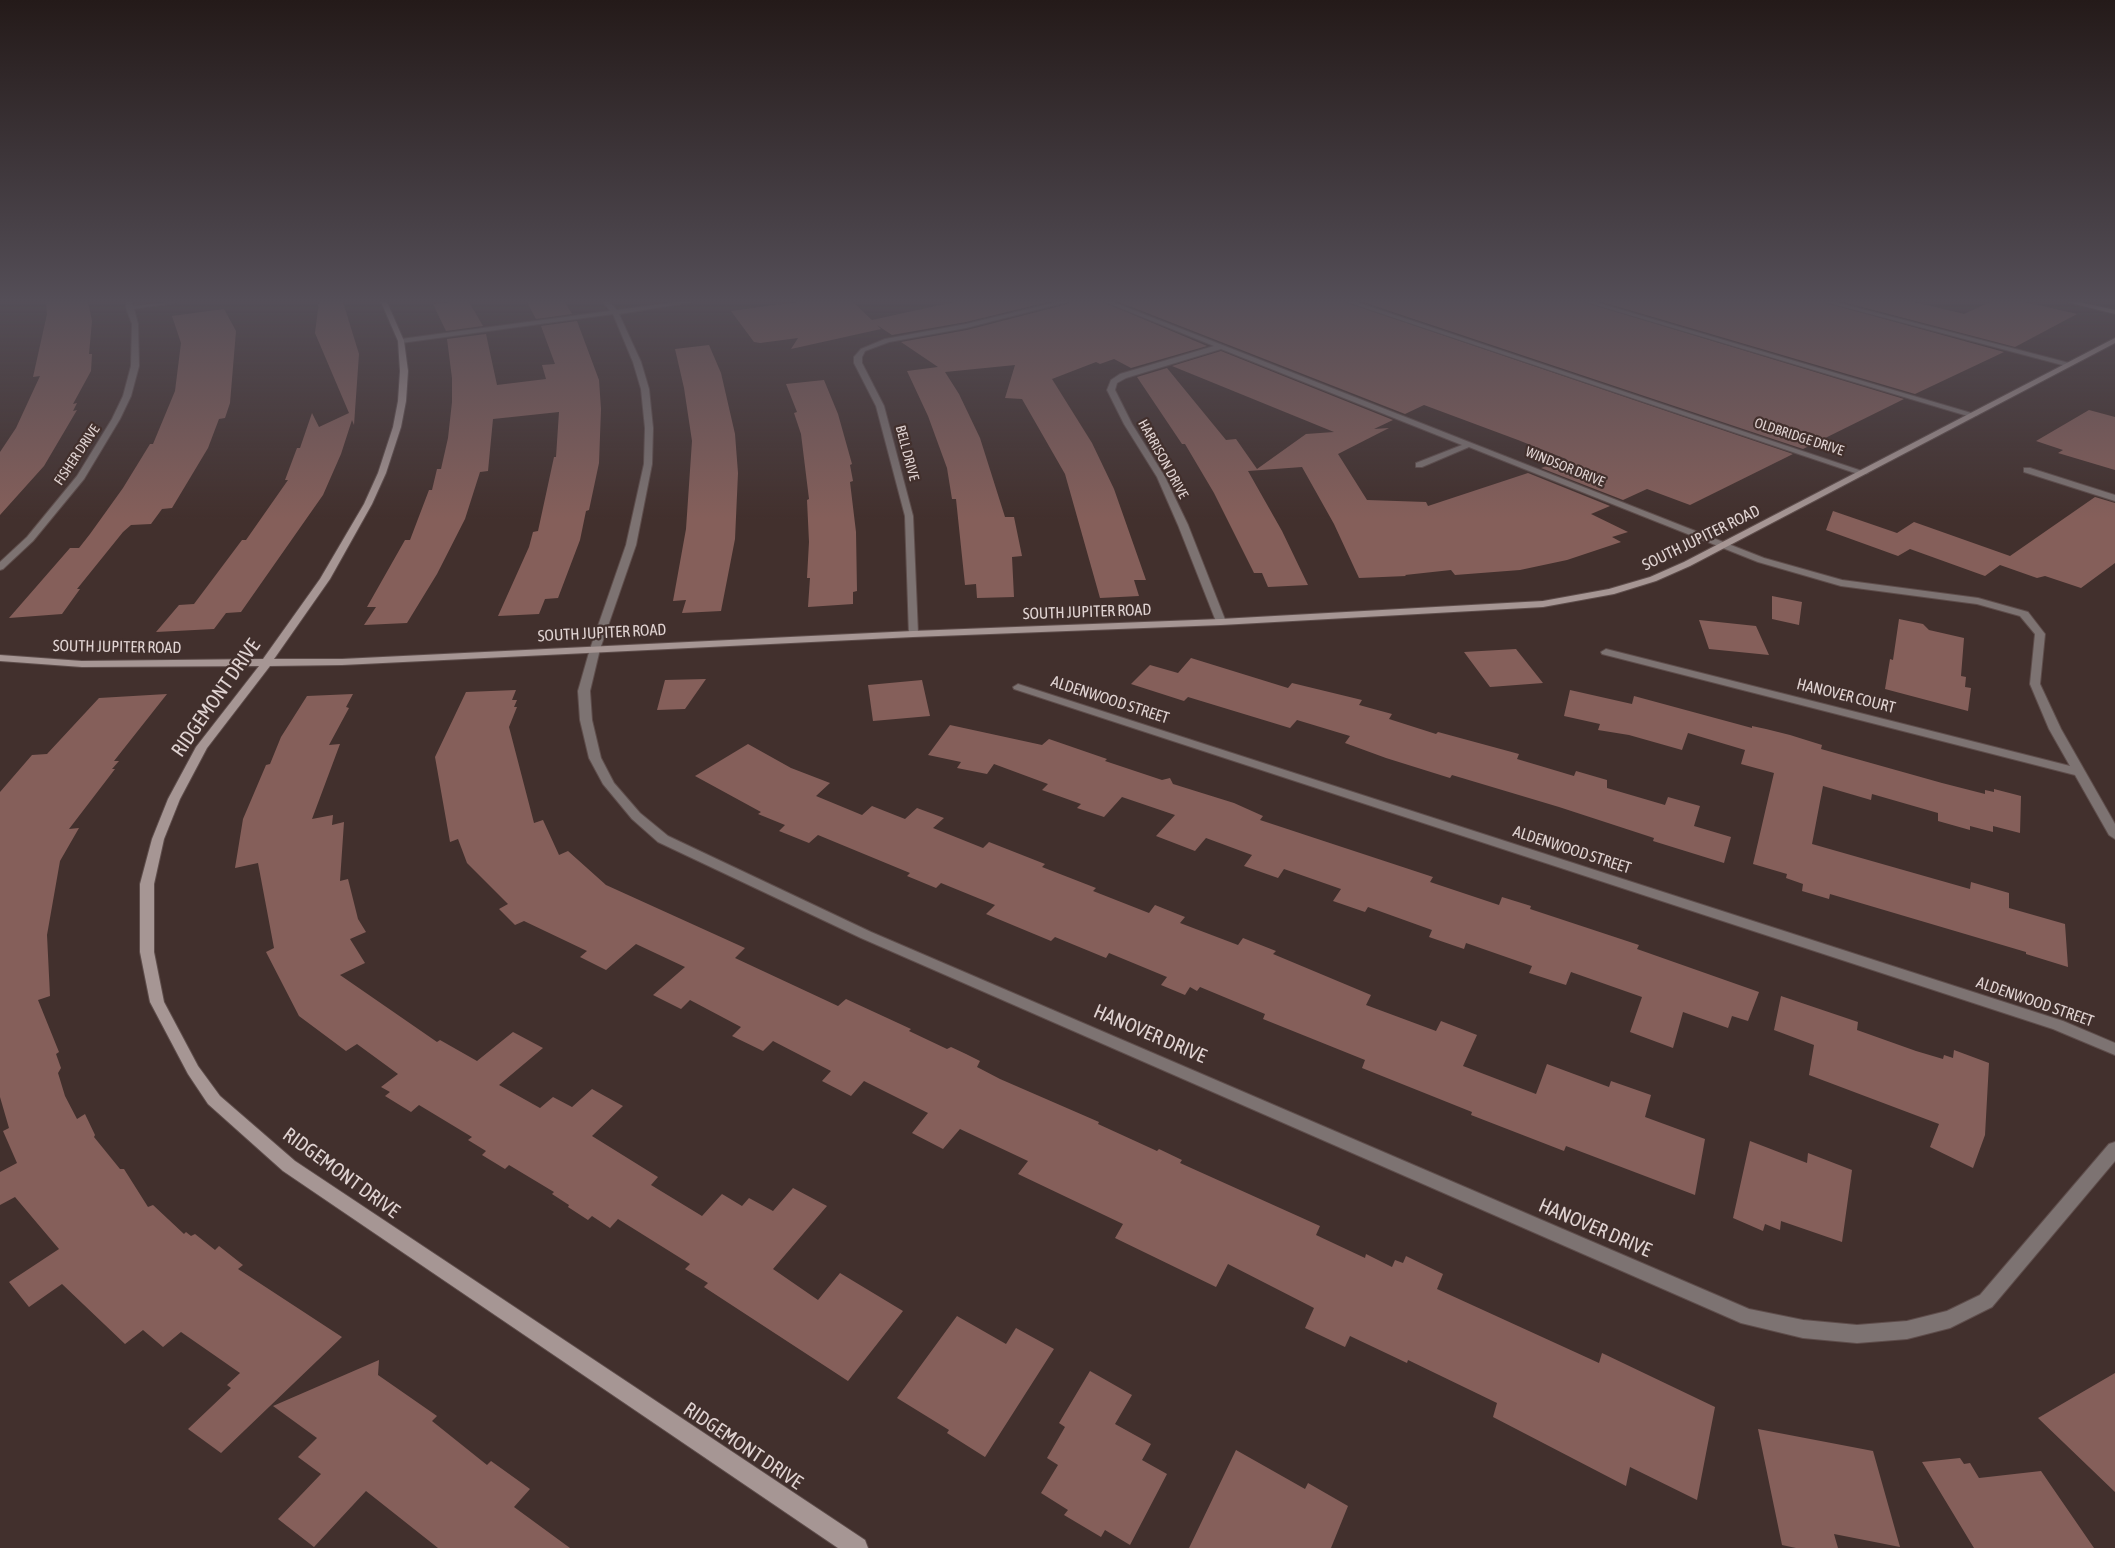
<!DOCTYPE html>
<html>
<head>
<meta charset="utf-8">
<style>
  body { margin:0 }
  canvas { display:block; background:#42302d }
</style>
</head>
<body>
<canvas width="2115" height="1548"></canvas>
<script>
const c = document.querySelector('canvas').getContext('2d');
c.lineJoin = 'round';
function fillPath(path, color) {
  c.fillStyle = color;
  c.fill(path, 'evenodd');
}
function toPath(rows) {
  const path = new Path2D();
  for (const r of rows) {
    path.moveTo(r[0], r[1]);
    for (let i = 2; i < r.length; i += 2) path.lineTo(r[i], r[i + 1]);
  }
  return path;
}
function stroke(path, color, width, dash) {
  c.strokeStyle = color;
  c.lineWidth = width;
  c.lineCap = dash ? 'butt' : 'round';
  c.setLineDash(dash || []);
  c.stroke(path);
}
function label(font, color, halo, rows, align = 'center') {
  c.font = font + ' "Asap Condensed",sans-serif';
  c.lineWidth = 4.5;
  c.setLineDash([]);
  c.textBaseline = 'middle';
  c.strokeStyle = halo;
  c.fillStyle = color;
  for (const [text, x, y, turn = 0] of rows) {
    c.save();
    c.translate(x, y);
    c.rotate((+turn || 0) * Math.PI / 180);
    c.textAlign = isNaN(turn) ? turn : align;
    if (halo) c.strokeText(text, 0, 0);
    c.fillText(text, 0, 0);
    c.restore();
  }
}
fillPath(toPath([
  [46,302,88,302,92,321,89,354,92,354,91,371,73,404,77,403,73,411,77,410,44,466,0,515,0,452,16,428,40,376,33,377,47,314],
  [319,302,343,302,359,354,354,425,352,420,341,454,323,495,241,612,226,613,214,629,156,632,179,605,194,604,242,540,246,540,288,480,285,480,297,448,300,448,312,413,319,427,349,413,315,333],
  [452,302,469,302,483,326,446,331,433,304],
  [527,302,565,302,572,314,536,319],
  [797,302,853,302,872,320,954,302,1048,302,966,322,892,335,877,325,881,329,791,349,798,338,760,343,754,342,731,311],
  [1069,302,1103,302,1207,346,1131,368,1114,359,1100,364,1096,362,1052,379,1092,443,1114,489,1146,580,1134,580,1139,596,1100,598,1065,474,1022,399,1005,398,1015,365,945,372,959,394,980,438,1005,517,1014,517,1022,556,1012,557,1014,597,977,598,976,584,965,585,956,499,952,499,947,468,928,416,907,371,938,367,901,342,967,330,1068,304],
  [1119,302,1345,302,1793,454,1690,505,1647,489,1623,500,1541,468,1566,459,1518,440,1424,405,1405,414],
  [1363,302,1584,302,1904,399,1803,449],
  [1602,302,1823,302,2004,352,1915,394],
  [1843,302,1914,302,1964,314,1990,302,2025,302,2077,314,2015,347],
  [224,309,236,331,230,403,225,418,219,419,208,448,172,508,162,509,151,524,131,525,123,532,77,589,80,589,62,614,9,618,70,548,79,548,90,534,123,488,150,444,153,444,175,391,181,343,172,316],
  [577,321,599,380,601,409,599,463,589,510,586,511,580,540,558,598,545,599,539,614,498,616,529,547,533,532,538,531,554,457,556,457,559,412,493,419,488,471,480,472,465,519,437,574,407,623,364,625,376,607,367,607,405,540,410,540,429,490,432,490,437,469,441,469,448,438,452,402,452,378,447,339,486,334,497,385,546,379,542,365,555,364,541,326],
  [709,345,721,373,735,434,738,473,735,539,721,611,682,613,686,600,673,601,686,529,692,441,684,388,675,349],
  [1221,351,1393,420,1374,429,1389,428,1338,454,1367,500,1426,502,1428,506,1528,473,1610,506,1591,514,1628,532,1612,537,1621,542,1567,560,1520,570,1455,575,1451,570,1405,575,1406,576,1359,578,1334,524,1302,467,1248,471,1282,531,1308,585,1268,587,1262,573,1254,573,1214,493,1185,444,1182,444,1137,377,1167,368,1226,440,1236,439,1257,469,1306,434,1334,432,1172,366],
  [824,380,838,414,852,464,850,465,853,481,850,482,856,532,857,591,853,592,853,604,808,607,810,578,807,578,809,542,807,500,809,499,801,434,794,413,797,412,786,384],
  [2089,410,2115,417,2115,470,2058,453,2063,450,2036,441],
  [2095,497,2115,503,2115,563,2081,588,2045,576,2037,578,2000,565,1985,576,1910,549,1898,556,1826,530,1833,511,1897,533,1914,522,2010,556],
  [1772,596,1802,602,1799,625,1772,619],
  [1899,619,1923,624,1929,630,1964,638,1961,676,1966,677,1965,687,1971,688,1968,711,1885,689,1890,659,1893,660],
  [1699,620,1756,626,1769,655,1709,649],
  [1516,649,1543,683,1490,687,1464,652],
  [1191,658,1288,688,1292,683,1362,700,1359,705,1392,714,1389,719,1436,734,1438,732,1519,754,1517,759,1574,776,1576,771,1607,780,1607,788,1665,805,1668,797,1700,806,1694,826,1731,837,1724,863,1653,841,1654,838,1559,807,1452,775,1450,778,1386,758,1345,743,1350,736,1297,720,1290,728,1188,697,1184,701,1131,684,1150,665,1178,673],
  [706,679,685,709,657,710,665,680],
  [922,680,930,716,873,721,868,685],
  [516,690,512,700,517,700,514,707,517,707,509,727,534,823,543,820,559,855,568,851,606,885,745,948,735,958,838,1006,846,999,911,1029,909,1031,947,1049,951,1047,966,1054,980,1061,977,1067,1000,1079,1099,1122,1098,1124,1157,1151,1159,1149,1182,1160,1180,1163,1320,1226,1316,1235,1365,1258,1366,1254,1392,1267,1395,1260,1403,1263,1406,1256,1443,1274,1437,1289,1599,1363,1602,1353,1715,1407,1697,1500,1630,1467,1626,1486,1493,1417,1497,1403,1408,1360,1407,1363,1350,1336,1345,1347,1305,1328,1314,1308,1228,1264,1216,1287,1115,1238,1123,1224,1018,1174,1028,1161,960,1129,943,1149,912,1133,928,1113,864,1081,851,1096,822,1081,831,1071,773,1041,763,1051,732,1036,741,1027,690,1000,681,1009,653,995,685,967,636,944,606,970,580,957,587,951,524,921,515,925,499,909,508,904,467,863,458,839,450,842,435,757,466,692],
  [1570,690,1632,704,1634,696,1752,728,1752,726,1766,729,1790,735,1822,745,1821,749,1942,783,1985,794,1985,790,1994,792,1994,789,2021,796,2020,833,1993,826,1993,832,1970,826,1970,830,1938,821,1938,813,1872,794,1871,800,1823,786,1812,844,1970,889,1971,882,2009,893,2009,908,2065,924,2068,967,2026,954,2026,952,1830,894,1829,899,1802,891,1803,884,1786,878,1787,874,1753,864,1774,773,1741,764,1745,750,1688,733,1682,750,1629,735,1598,730,1600,724,1564,716],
  [167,694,114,761,119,761,112,769,115,769,69,829,79,828,60,861,47,935,50,996,38,1000,59,1052,56,1054,61,1068,58,1073,65,1096,77,1119,85,1114,95,1135,94,1137,120,1169,124,1169,148,1207,153,1205,184,1234,186,1232,191,1236,195,1234,215,1250,219,1246,243,1265,238,1269,342,1337,221,1453,188,1429,231,1388,227,1385,240,1373,181,1332,163,1347,143,1330,125,1344,62,1284,29,1307,9,1282,59,1249,15,1197,0,1205,0,1172,17,1163,3,1131,9,1128,0,1097,0,792,32,755,47,754,99,698],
  [353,694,346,707,349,708,329,745,340,744,312,819,333,815,332,825,344,822,340,881,348,879,358,919,366,932,350,939,365,963,340,975,437,1042,440,1040,477,1061,513,1032,543,1048,499,1085,540,1108,553,1097,572,1107,592,1089,623,1106,592,1136,658,1177,651,1185,702,1216,722,1194,742,1206,749,1198,773,1211,793,1188,827,1206,773,1269,818,1300,840,1273,903,1311,848,1381,704,1287,708,1283,685,1269,690,1264,618,1219,610,1228,592,1216,588,1220,568,1207,569,1205,552,1194,554,1192,509,1165,505,1169,482,1155,486,1151,468,1140,472,1137,419,1105,411,1112,385,1096,390,1092,381,1087,398,1074,357,1044,346,1051,299,1016,266,952,274,948,258,863,235,868,243,819,266,765,270,764,281,737,307,696],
  [950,725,1042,745,1049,739,1107,759,1105,761,1162,780,1170,778,1173,784,1234,803,1263,816,1260,820,1433,877,1430,882,1499,905,1502,897,1531,906,1530,909,1639,945,1637,949,1759,992,1748,1021,1732,1016,1728,1028,1683,1012,1673,1048,1630,1032,1642,997,1571,972,1566,985,1529,973,1532,966,1466,943,1464,949,1429,937,1432,930,1368,907,1365,912,1333,901,1341,889,1284,869,1278,878,1244,866,1252,855,1206,838,1195,851,1156,836,1175,815,1122,797,1104,817,1077,808,1081,804,1042,790,1048,784,994,764,987,774,957,768,961,762,928,755],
  [748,744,791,768,830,783,816,796,862,815,872,806,905,819,917,808,944,818,933,828,983,848,989,842,1045,864,1042,867,1096,888,1093,891,1149,913,1155,905,1185,917,1180,923,1238,945,1243,938,1276,951,1273,954,1371,995,1366,1005,1436,1031,1441,1021,1477,1035,1463,1066,1536,1094,1547,1064,1609,1087,1611,1081,1651,1095,1645,1117,1705,1139,1695,1195,1566,1146,1564,1151,1471,1115,1472,1112,1362,1068,1365,1060,1263,1019,1265,1014,1200,987,1197,991,1190,987,1185,995,1161,985,1167,977,1109,953,1106,958,1055,937,1051,941,986,914,995,905,941,883,936,888,907,876,910,873,818,835,809,843,779,831,785,825,758,814,761,812,695,776],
  [1781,996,1858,1022,1857,1030,1916,1051,1943,1059,1944,1055,1953,1058,1954,1050,1989,1063,1985,1135,1973,1168,1930,1147,1939,1124,1809,1075,1814,1045,1774,1030],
  [1750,1141,1807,1163,1808,1153,1852,1170,1842,1242,1781,1221,1780,1230,1765,1224,1763,1231,1733,1218],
  [957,1316,1006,1344,1016,1328,1054,1349,985,1457,947,1433,949,1430,897,1398],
  [379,1360,378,1375,437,1416,432,1421,487,1465,491,1461,530,1489,514,1507,570,1548,438,1548,366,1491,314,1547,278,1519,321,1474,298,1457,317,1438,273,1406],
  [1090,1371,1132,1395,1115,1424,1151,1444,1142,1460,1167,1474,1130,1545,1105,1530,1101,1537,1064,1515,1068,1510,1041,1493,1058,1465,1047,1458,1065,1427,1059,1423],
  [2115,1373,2115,1492,2038,1418],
  [1758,1429,1873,1451,1900,1547,1834,1534,1838,1548,1796,1548,1782,1545],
  [1236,1450,1305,1489,1308,1483,1348,1506,1331,1548,1189,1548],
  [1960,1458,1964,1464,1970,1463,1979,1478,2041,1471,2094,1548,1974,1548,1922,1462]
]), '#855f5a');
const street = toPath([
  [126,302,132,302,133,306,178,302,134,309,138,324,139,366,131,396,120,419,84,479,33,541,3,569,0,570,0,562,27,537,77,476,112,419,123,396,131,366,132,324,126,308,126,302],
  [603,302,609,302,617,310,677,302,693,302,619,314,641,362,649,389,653,428,652,464,636,545,600,649,590,691,592,720,601,758,614,783,640,813,668,836,871,932,1749,1309,1803,1320,1857,1325,1907,1321,1947,1311,1980,1295,2109,1144,2115,1142,2115,1161,1992,1307,1950,1328,1907,1339,1857,1343,1803,1338,1741,1323,861,938,658,842,632,819,603,784,589,758,580,720,578,691,590,649,626,545,644,464,645,428,641,389,633,362,613,314,401,343,398,341,401,339,610,311,603,302],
  [1057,302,1067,302,966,328,889,342,865,351,862,357,862,363,884,406,913,516,918,634,917,636,909,636,905,516,876,406,854,363,854,357,861,349,885,339,966,324,1057,302],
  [1105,302,1113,302,1764,558,1842,580,1978,598,2028,612,2045,634,2040,684,2061,729,2115,824,2115,839,2109,835,2075,775,1602,654,1601,652,1606,649,2070,766,2049,729,2030,684,2035,634,2020,616,1977,604,1841,586,1758,562,1469,447,1422,467,1416,467,1416,463,1462,445,1221,349,1126,378,1117,383,1115,390,1132,424,1165,477,1188,525,1226,622,1225,624,1217,624,1178,525,1157,477,1124,424,1107,390,1111,380,1120,374,1214,346,1105,302],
  [1347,302,1356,302,1868,473,1861,475,1347,302],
  [1586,302,1595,302,1978,415,1971,417,1586,302],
  [1825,302,1835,302,2073,364,2066,366,1825,302],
  [2024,468,2030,468,2115,495,2115,501,2024,472,2024,468],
  [1018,684,2063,1021,2115,1043,2115,1055,2053,1029,1014,689,1013,687,1018,684]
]);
const secondary = toPath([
  [381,302,387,302,404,341,408,371,406,401,401,427,386,473,372,504,330,579,274,659,342,659,913,631,1221,619,1543,601,1609,589,1650,577,1684,562,2113,339,2115,338,2115,343,1690,566,1656,581,1614,594,1543,607,1221,625,913,637,342,665,270,666,207,748,180,799,164,839,154,884,154,952,164,1002,198,1066,220,1096,295,1161,865,1540,868,1548,838,1548,283,1171,208,1104,188,1074,150,1002,140,952,140,884,152,839,168,799,196,747,259,666,82,667,0,661,0,655,82,661,263,659,320,579,364,504,378,473,393,427,398,401,400,371,398,341,381,302],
  [2067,302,2078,302,2115,310,2115,314,2067,302]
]);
stroke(street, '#5e4d4b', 2);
stroke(secondary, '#5e4d4b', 2);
fillPath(street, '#7d7372');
fillPath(secondary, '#a69694');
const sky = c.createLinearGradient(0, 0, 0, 519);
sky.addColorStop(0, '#241a19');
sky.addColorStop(0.58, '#544e57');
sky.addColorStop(1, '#544e5700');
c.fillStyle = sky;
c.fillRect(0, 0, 2115, 519);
label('14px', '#e0d3d2', '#42302d', [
  ["OLDBRIDGE DRIVE",1799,437,18],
  ["BELL DRIVE",907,453,75],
  ["FISHER DRIVE",77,455,-56],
  ["HARRISON DRIVE",1163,459,61],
  ["WINDSOR DRIVE",1565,467,22]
]);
label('16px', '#e0d3d2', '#42302d', [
  ["SOUTH JUPITER ROAD",1701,538,-26],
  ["SOUTH JUPITER ROAD",1087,612,-2],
  ["SOUTH JUPITER ROAD",602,633,-3],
  ["SOUTH JUPITER ROAD",117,647,1],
  ["HANOVER COURT",1846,696,14],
  ["ALDENWOOD STREET",1110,700,18],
  ["ALDENWOOD STREET",1572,850,18],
  ["ALDENWOOD STREET",2035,1002,19]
]);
label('20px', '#e0d3d2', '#42302d', [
  ["RIDGEMONT DRIVE",216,698,-55],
  ["HANOVER DRIVE",1150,1034,23],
  ["RIDGEMONT DRIVE",341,1173,36],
  ["HANOVER DRIVE",1595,1228,23],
  ["RIDGEMONT DRIVE",743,1446,34]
]);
</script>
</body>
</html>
